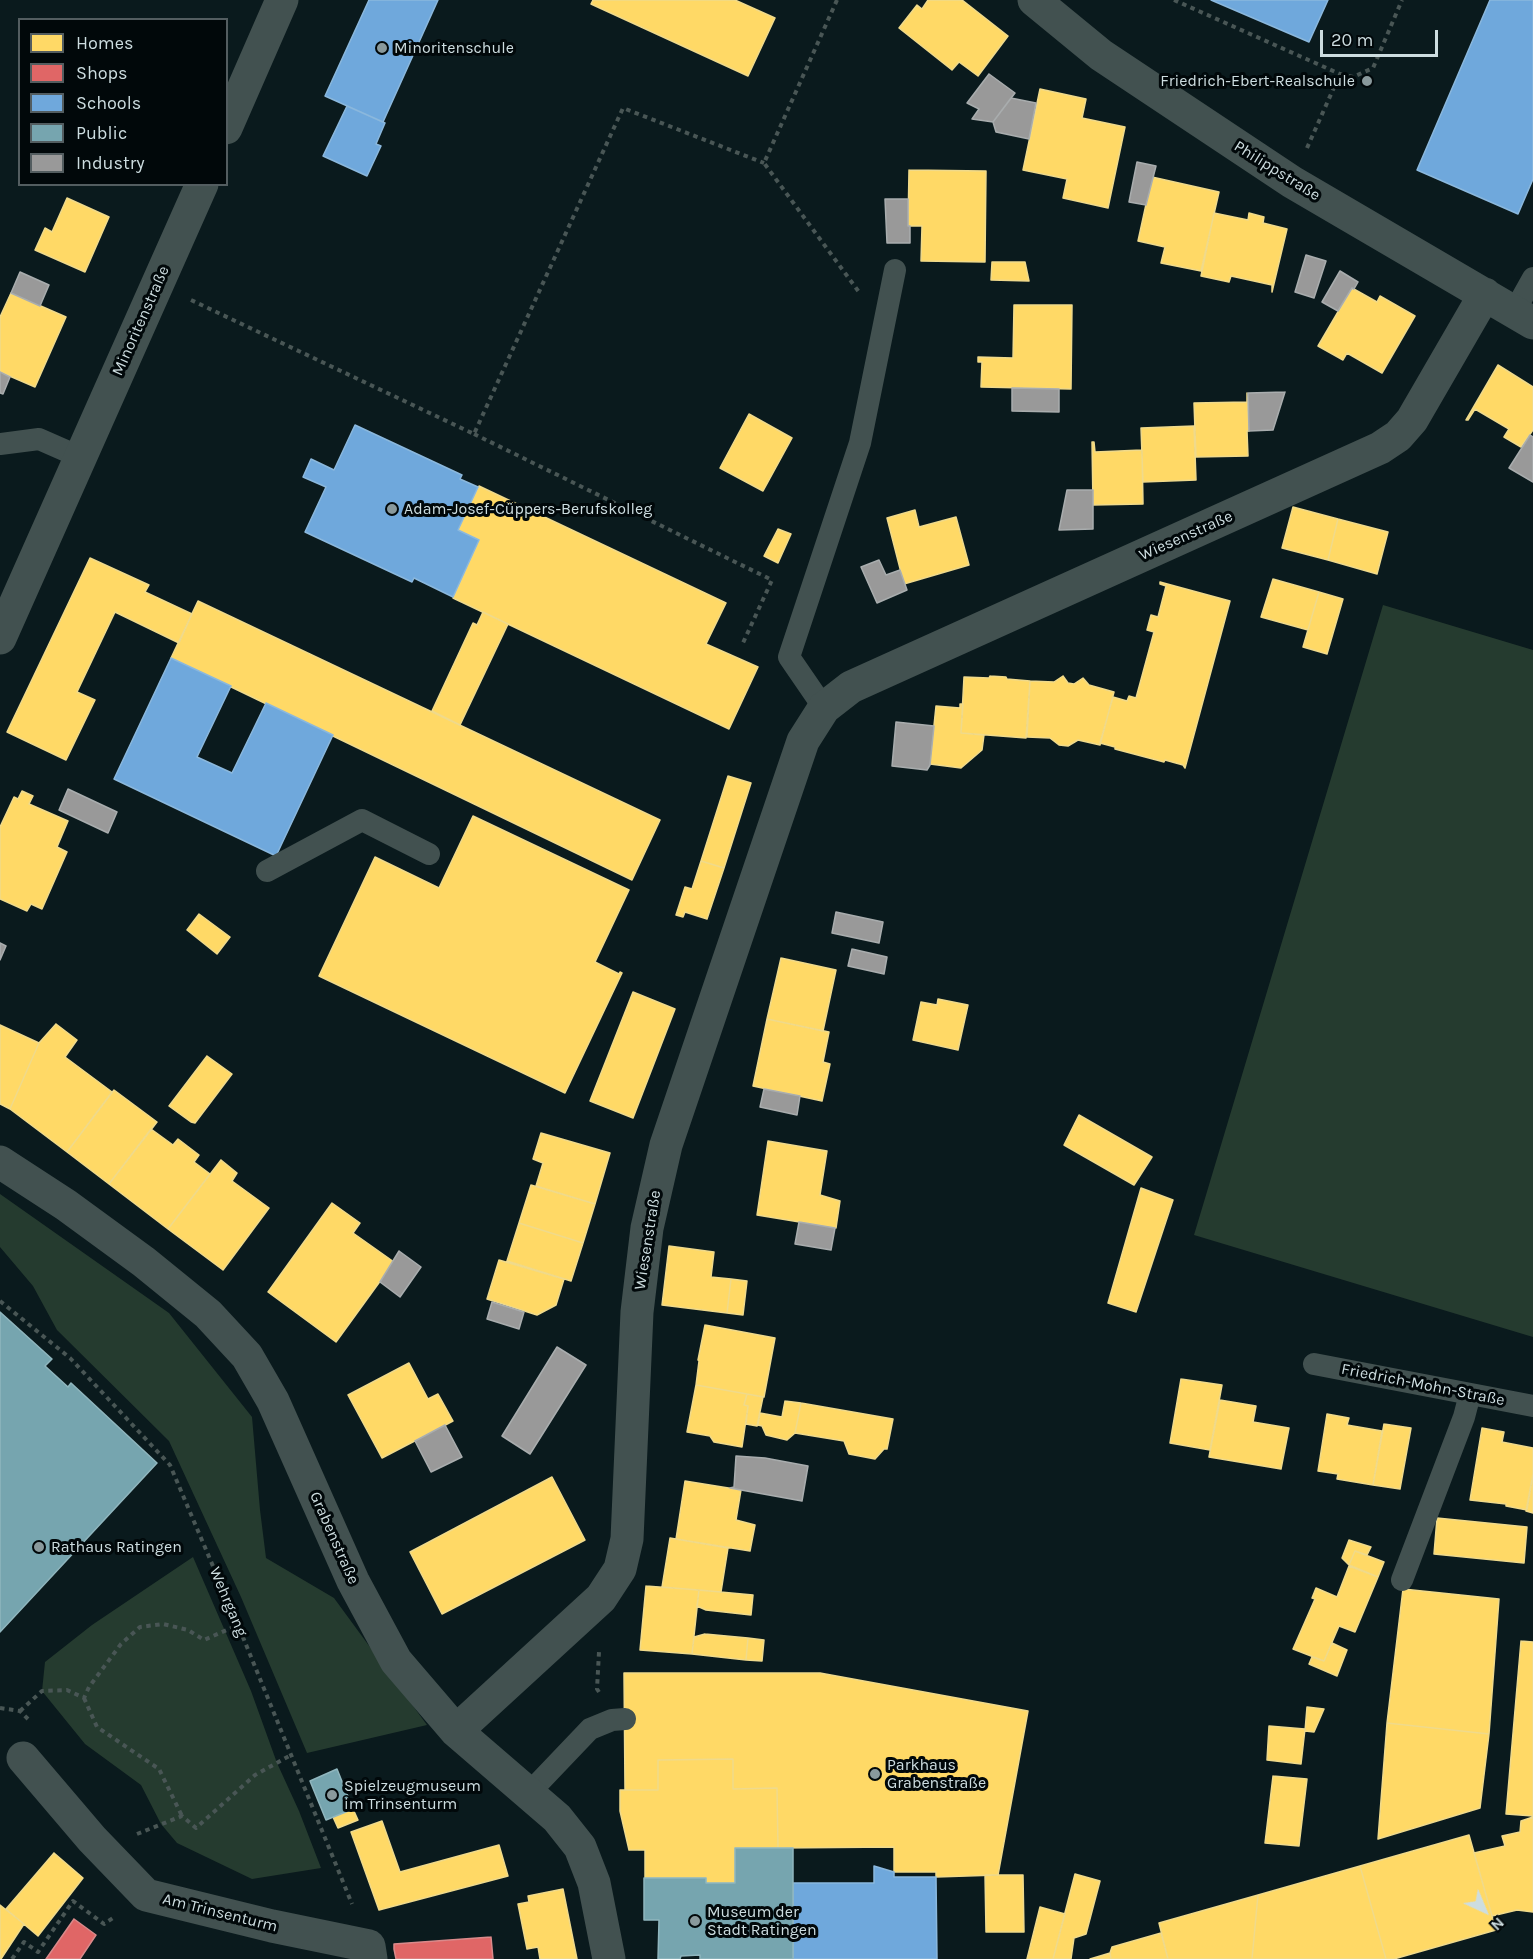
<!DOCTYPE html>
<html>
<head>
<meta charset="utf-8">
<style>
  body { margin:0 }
  #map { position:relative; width:1533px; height:1959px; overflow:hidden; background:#0a1a1d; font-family:Karla,sans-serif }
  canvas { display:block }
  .legend { position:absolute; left:18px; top:18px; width:210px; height:168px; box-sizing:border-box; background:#01080a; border:2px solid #535d60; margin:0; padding:8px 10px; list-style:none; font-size:18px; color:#cddde0 }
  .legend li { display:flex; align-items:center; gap:12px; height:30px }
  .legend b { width:30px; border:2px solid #535d60 }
  .north { position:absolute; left:1455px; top:1881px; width:60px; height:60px; -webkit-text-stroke:4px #01080a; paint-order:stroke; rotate:136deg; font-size:16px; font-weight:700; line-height:24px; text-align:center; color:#cddde0 }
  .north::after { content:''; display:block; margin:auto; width:21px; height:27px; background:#cddde0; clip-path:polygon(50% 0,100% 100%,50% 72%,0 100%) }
  .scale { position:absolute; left:1320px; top:30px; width:118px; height:27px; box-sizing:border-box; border:3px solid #cddde0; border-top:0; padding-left:8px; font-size:18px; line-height:21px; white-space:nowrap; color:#cddde0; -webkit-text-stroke:4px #01080a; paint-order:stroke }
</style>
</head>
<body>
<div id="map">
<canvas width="1533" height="1959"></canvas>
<ul class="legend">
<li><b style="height:16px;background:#ffd966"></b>Homes</li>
<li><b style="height:16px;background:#e06666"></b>Shops</li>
<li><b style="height:16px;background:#6fa8dc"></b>Schools</li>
<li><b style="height:16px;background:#76a5af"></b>Public</li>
<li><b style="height:16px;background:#999"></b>Industry</li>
</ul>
<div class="north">N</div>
<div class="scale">20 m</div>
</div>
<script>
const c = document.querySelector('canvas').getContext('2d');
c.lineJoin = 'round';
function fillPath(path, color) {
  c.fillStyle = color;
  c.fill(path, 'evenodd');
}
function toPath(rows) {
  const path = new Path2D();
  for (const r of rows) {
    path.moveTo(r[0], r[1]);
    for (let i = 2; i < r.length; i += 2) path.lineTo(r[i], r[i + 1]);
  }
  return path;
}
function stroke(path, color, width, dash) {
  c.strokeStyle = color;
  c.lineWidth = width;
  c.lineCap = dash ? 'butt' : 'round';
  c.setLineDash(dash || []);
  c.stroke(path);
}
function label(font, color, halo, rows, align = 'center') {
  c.font = font + ' Karla,sans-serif';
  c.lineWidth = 6;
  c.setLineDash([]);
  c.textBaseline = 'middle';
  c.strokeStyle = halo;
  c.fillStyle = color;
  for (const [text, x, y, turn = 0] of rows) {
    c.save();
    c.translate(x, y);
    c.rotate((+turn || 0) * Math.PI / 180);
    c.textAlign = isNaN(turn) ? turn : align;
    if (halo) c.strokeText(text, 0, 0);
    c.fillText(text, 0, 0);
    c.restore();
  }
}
fillPath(toPath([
  [1383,605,1533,650,1533,1337,1194,1235],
  [0,1194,169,1313,252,1417,260,1510,266,1558,334,1598,427,1725,307,1753,241,1597,169,1441,57,1330,33,1286,0,1247],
  [193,1557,251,1691,277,1763,299,1811,321,1868,252,1879,177,1843,161,1824,141,1785,85,1744,42,1691,45,1662,92,1625]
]), '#253b2f');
const homes = toPath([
  [593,0,735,0,775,18,748,76,591,4,593,0],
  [928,0,962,0,1008,36,978,76,959,62,952,70,899,28,917,5,922,9,928,0],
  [1040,89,1086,99,1082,118,1125,127,1108,208,1063,198,1067,179,1023,170,1040,89],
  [909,170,986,171,985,262,921,261,922,226,908,226,909,170],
  [1152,177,1219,192,1201,271,1161,263,1165,247,1138,241,1152,177],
  [67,198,109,217,85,272,35,250,45,228,52,232,67,198],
  [1214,213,1248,220,1249,213,1264,217,1263,223,1287,229,1272,292,1272,285,1231,276,1229,282,1201,276,1214,213],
  [992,262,1025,262,1029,281,991,280,992,262],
  [1352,288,1377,302,1380,296,1415,316,1382,373,1347,353,1343,360,1318,346,1352,288],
  [11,293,66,317,35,387,0,372,0,317,11,293],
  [1014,305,1072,305,1071,389,981,387,982,362,978,362,978,357,1013,358,1014,305],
  [1498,365,1533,387,1533,430,1521,447,1504,437,1509,429,1475,409,1468,420,1466,420,1498,365],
  [1247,393,1249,431,1247,431,1248,456,1196,457,1194,403,1247,402,1247,393],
  [749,414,792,438,763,491,720,468,749,414],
  [1194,426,1196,480,1143,482,1141,428,1194,426],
  [1092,442,1094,442,1095,452,1142,450,1143,504,1093,505,1092,442],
  [479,486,726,603,706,644,758,667,729,729,453,598,479,540,458,530,479,486],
  [1293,507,1338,519,1328,560,1282,548,1293,507],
  [915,510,919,527,956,517,969,565,904,584,887,518,915,510],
  [1338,519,1388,532,1377,574,1328,560,1338,519],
  [778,529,791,534,778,563,764,556,778,529],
  [90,558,149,585,145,592,192,614,179,643,115,612,77,692,95,700,66,760,7,732,90,558],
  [1273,579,1319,592,1308,630,1261,617,1273,579],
  [1160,582,1230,601,1185,768,1183,765,1165,760,1164,762,1115,749,1115,747,1100,743,1113,697,1127,701,1129,696,1136,698,1154,632,1147,630,1151,615,1158,617,1166,586,1160,584,1160,582],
  [1319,592,1343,599,1327,654,1303,647,1319,592],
  [198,601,660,820,632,880,171,658,198,601],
  [483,612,508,624,460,725,432,711,473,623,477,625,483,612],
  [990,676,1006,677,1007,679,1030,681,1026,738,961,733,964,677,989,678,990,676],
  [1063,676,1068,683,1074,684,1083,678,1089,685,1114,692,1100,745,1078,740,1068,746,1059,745,1050,738,1027,737,1030,681,1054,682,1063,676],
  [960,704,963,704,961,733,984,735,982,750,961,768,930,764,936,706,960,708,960,704],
  [728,776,751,783,724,868,701,861,728,776],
  [22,791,33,796,29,804,68,821,57,847,67,852,42,909,31,904,27,911,0,899,0,827,14,797,18,799,22,791],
  [473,816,629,890,595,962,619,974,620,972,622,973,565,1093,319,976,375,857,439,888,473,816],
  [701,861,724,868,707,919,685,912,683,917,676,915,685,887,692,889,701,861],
  [199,914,230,937,217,954,187,930,199,914],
  [781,958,836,970,823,1031,767,1019,781,958],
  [633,992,675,1009,633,1118,590,1101,633,992],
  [938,999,968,1005,958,1050,913,1040,921,1002,937,1005,938,999],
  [767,1019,829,1032,823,1062,830,1064,822,1101,753,1086,767,1019],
  [56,1024,77,1040,65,1057,112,1092,67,1152,10,1109,39,1043,56,1024],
  [0,1025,39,1043,10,1109,0,1104,0,1025],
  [207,1056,232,1074,195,1123,191,1122,169,1106,207,1056],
  [114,1090,157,1122,109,1184,67,1152,114,1090],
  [1079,1115,1152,1157,1134,1185,1064,1145,1079,1115],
  [151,1129,173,1145,178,1139,199,1155,194,1162,210,1174,168,1229,109,1184,151,1129],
  [541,1133,610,1153,595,1204,536,1186,543,1163,533,1159,541,1133],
  [768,1141,827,1151,820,1195,840,1201,836,1228,757,1215,768,1141],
  [221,1160,237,1173,232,1181,269,1208,223,1270,168,1229,221,1160],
  [531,1185,595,1204,583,1243,519,1223,531,1185],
  [1141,1188,1173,1200,1136,1312,1108,1303,1141,1188],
  [332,1203,360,1223,353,1233,394,1262,336,1342,268,1292,332,1203],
  [519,1223,583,1243,571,1281,507,1261,519,1223],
  [669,1246,714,1252,711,1277,731,1279,727,1313,662,1305,669,1246],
  [499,1260,564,1279,556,1305,537,1315,487,1299,499,1260],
  [731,1279,747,1281,743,1315,727,1313,731,1279],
  [705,1325,775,1338,764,1397,696,1385,699,1361,698,1360,705,1325],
  [409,1363,428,1399,438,1394,453,1421,382,1458,348,1395,409,1363],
  [1181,1379,1222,1385,1210,1450,1170,1443,1181,1379],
  [696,1385,747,1394,744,1405,748,1406,742,1447,714,1442,710,1436,687,1432,696,1385],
  [747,1394,763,1397,757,1426,746,1424,748,1406,744,1405,747,1394],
  [1220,1400,1256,1406,1253,1422,1289,1428,1281,1469,1209,1457,1220,1400],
  [785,1401,801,1403,795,1433,787,1440,766,1435,762,1426,758,1425,760,1413,782,1417,785,1401],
  [801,1403,893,1419,887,1449,884,1449,875,1459,849,1454,844,1441,795,1433,801,1403],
  [1327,1414,1349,1418,1347,1425,1382,1431,1373,1485,1337,1479,1338,1474,1318,1471,1327,1414],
  [1384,1424,1411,1428,1400,1489,1373,1485,1384,1424],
  [1482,1428,1504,1432,1502,1442,1533,1448,1533,1474,1527,1510,1506,1506,1506,1504,1470,1500,1482,1428],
  [1533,1474,1533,1513,1526,1511,1533,1474],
  [552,1477,585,1540,442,1614,410,1552,552,1477],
  [685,1481,741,1490,736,1520,755,1525,750,1551,676,1539,685,1481],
  [1437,1518,1527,1527,1524,1563,1434,1554,1437,1518],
  [670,1538,728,1548,721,1592,662,1587,670,1538],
  [1349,1540,1371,1547,1367,1555,1355,1551,1349,1565,1342,1558,1349,1540],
  [1355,1551,1384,1562,1378,1577,1349,1565,1355,1551],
  [1349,1566,1378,1577,1355,1632,1339,1626,1324,1661,1293,1649,1315,1599,1312,1598,1316,1588,1337,1597,1349,1566],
  [646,1586,699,1590,692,1654,640,1650,646,1586],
  [1403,1589,1499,1599,1489,1734,1387,1723,1403,1589],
  [699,1590,753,1595,751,1615,706,1610,697,1606,699,1590],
  [705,1634,748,1638,746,1660,692,1654,694,1637,705,1634],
  [748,1638,764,1640,762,1661,746,1660,748,1638],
  [1521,1641,1533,1642,1533,1816,1506,1814,1521,1641],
  [1332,1643,1347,1650,1337,1676,1309,1664,1312,1657,1324,1661,1332,1643],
  [624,1673,820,1673,1028,1711,998,1875,936,1877,936,1872,894,1872,894,1847,778,1848,777,1788,733,1789,733,1759,658,1760,658,1790,625,1790,624,1673],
  [1307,1707,1324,1709,1314,1732,1305,1731,1307,1707],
  [1387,1723,1489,1734,1480,1808,1378,1839,1387,1723],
  [1269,1726,1305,1729,1301,1764,1267,1760,1269,1726],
  [733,1759,733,1789,777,1788,778,1848,735,1848,735,1883,706,1883,706,1878,645,1878,645,1850,629,1850,620,1811,620,1790,658,1790,658,1760,733,1759],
  [1273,1776,1307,1779,1299,1846,1265,1843,1273,1776],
  [353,1809,358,1820,338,1828,333,1817,353,1809],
  [1533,1817,1533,1912,1517,1910,1492,1916,1474,1853,1505,1846,1502,1836,1520,1832,1521,1821,1533,1817],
  [382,1821,400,1872,499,1845,508,1876,379,1910,351,1832,382,1821],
  [1469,1835,1496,1930,1394,1959,1386,1959,1360,1866,1469,1835],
  [54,1853,83,1878,38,1936,6,1909,54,1853],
  [1360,1866,1386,1959,1252,1959,1258,1895,1360,1866],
  [1075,1874,1100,1881,1086,1934,1074,1938,1071,1959,1053,1959,1075,1874],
  [985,1875,1023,1875,1024,1932,986,1932,985,1875],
  [563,1889,577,1959,540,1959,538,1947,527,1949,518,1904,529,1902,528,1896,563,1889],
  [1258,1895,1252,1959,1168,1959,1159,1923,1258,1895],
  [0,1905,24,1924,1,1959,0,1959,0,1905],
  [1040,1907,1065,1914,1053,1959,1027,1959,1040,1907],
  [1161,1933,1168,1959,1111,1959,1110,1953,1112,1947,1161,1933],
  [1110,1953,1111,1959,1090,1959,1110,1953]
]);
fillPath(homes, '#ffd966');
stroke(homes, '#f0da8b', 1.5);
const shops = toPath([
  [74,1919,96,1935,80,1959,46,1959,74,1919],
  [491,1937,493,1959,396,1959,394,1949,394,1944,491,1937]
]);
fillPath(shops, '#e06666');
stroke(shops, '#da8a8b', 1.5);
const schools = toPath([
  [369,0,438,0,383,122,325,96,369,0],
  [1211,0,1328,0,1309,42,1211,0],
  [1490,0,1533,0,1533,179,1518,214,1417,170,1490,0],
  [347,106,385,123,376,144,381,146,367,176,323,156,347,106],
  [355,425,462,475,460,479,478,487,458,530,479,540,453,597,414,578,412,582,305,532,326,487,303,477,311,459,334,470,355,425],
  [171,658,231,686,197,757,232,773,266,703,333,735,276,856,114,779,171,658],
  [874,1866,894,1872,894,1877,936,1877,937,1959,793,1959,793,1883,874,1883,874,1866]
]);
fillPath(schools, '#6fa8dc');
stroke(schools, '#8bb8dd', 1.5);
const public = toPath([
  [0,1312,52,1359,45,1366,68,1387,71,1383,157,1463,0,1632,0,1312],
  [337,1769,353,1809,326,1820,310,1781,337,1769],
  [735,1848,793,1848,793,1959,700,1959,700,1955,681,1956,680,1959,658,1959,659,1920,644,1920,644,1878,706,1878,706,1883,735,1883,735,1848]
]);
fillPath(public, '#76a5af');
stroke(public, '#90b6be', 1.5);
const industry = toPath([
  [989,74,1015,93,993,122,972,119,979,109,967,103,989,74],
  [1011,98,1036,103,1029,139,996,132,993,122,1011,98],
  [1137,162,1156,166,1146,205,1129,202,1137,162],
  [885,199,908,199,908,226,910,226,910,243,887,243,885,199],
  [1306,255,1326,261,1314,298,1295,292,1306,255],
  [1340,271,1358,282,1354,289,1352,288,1338,311,1322,302,1340,271],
  [20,272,49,285,40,306,11,293,20,272],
  [0,372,10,377,3,394,0,393,0,372],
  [1012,388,1059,389,1059,412,1012,411,1012,388],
  [1285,392,1273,430,1249,431,1248,393,1285,392],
  [1530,435,1533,437,1533,482,1509,468,1530,435],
  [1067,490,1093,490,1093,529,1059,530,1067,490],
  [879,560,886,575,900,570,907,590,877,603,861,567,879,560],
  [896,722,934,726,930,765,927,770,892,766,896,722],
  [68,789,117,812,108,833,59,810,68,789],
  [836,912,883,922,879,943,832,933,836,912],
  [0,943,6,946,0,960,0,943],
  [852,949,887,957,884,974,848,966,852,949],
  [764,1089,800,1096,797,1115,760,1107,764,1089],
  [799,1222,835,1228,831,1250,795,1244,799,1222],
  [399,1251,421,1267,400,1297,380,1282,399,1251],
  [492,1302,524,1312,519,1329,487,1319,492,1302],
  [557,1347,586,1365,530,1454,502,1436,557,1347],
  [445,1425,462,1457,431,1472,415,1441,445,1425],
  [736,1456,765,1458,808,1466,802,1501,730,1488,734,1487,736,1456]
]);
fillPath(industry, '#999');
stroke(industry, '#a9adae', 1.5);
stroke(toPath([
  [837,0,764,163,859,292],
  [1174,0,1340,74],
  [1307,148,1340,74,1353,77,1373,68,1402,0],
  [191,300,474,434,623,108,764,163],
  [474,434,772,580,742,645],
  [0,1301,70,1358,170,1465,238,1625,352,1904],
  [599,1692,597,1689,599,1652],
  [84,1698,97,1727,159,1769,182,1816],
  [0,1708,20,1711,30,1721],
  [20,1711,42,1691,67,1690,84,1698,89,1687,121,1644,140,1627,163,1624,188,1630,204,1640,238,1625],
  [137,1834,182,1816,196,1828,255,1775,291,1755],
  [12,1959,24,1942,38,1952,73,1901,104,1924,116,1916]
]), '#495655', 4, [4.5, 4.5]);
stroke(toPath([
  [1514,312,1533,278],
  [0,444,39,439,80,457],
  [824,708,789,657,860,443,895,270],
  [267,871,362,820,429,854],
  [1314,1364,1533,1406],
  [1402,1580,1464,1417,1470,1394],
  [529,1793,590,1729,612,1720,625,1719]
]), '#425150', 22);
stroke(toPath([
  [1034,0,1101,55,1292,182,1533,323],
  [226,128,282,0],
  [0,638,202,184],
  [0,1162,66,1205,144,1262,208,1314,247,1356,273,1401,353,1581,396,1661,456,1731,557,1818,580,1847,594,1883,609,1959],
  [456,1731,601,1598,620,1569,627,1539,637,1312,647,1228,666,1145,803,741,824,708,851,687,1380,448,1398,436,1412,420,1485,294],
  [23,1758,92,1839,146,1895,272,1926,369,1946,371,1959]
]), '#425150', 33);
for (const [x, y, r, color] of [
  [382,48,6,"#89999c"],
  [1367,81,6,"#89999c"],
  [392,509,6,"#89999c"],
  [39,1547,6,"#89999c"],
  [875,1774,6,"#89999c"],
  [332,1795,6,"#89999c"],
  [695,1921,6,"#89999c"]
]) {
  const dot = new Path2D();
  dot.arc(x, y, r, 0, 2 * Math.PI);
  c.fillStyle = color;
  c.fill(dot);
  stroke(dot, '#01080a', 2);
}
label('16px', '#cddde0', '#01080a', [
  ["Minoritenschule",394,48],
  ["Friedrich-Ebert-Realschule",1355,81,"right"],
  ["Adam-Josef-Cüppers-Berufskolleg",404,509],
  ["Rathaus Ratingen",51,1547],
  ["Parkhaus",887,1765],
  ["Grabenstraße",887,1783],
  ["Spielzeugmuseum",344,1786],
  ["im Trinsenturm",344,1804],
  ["Museum der",707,1912],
  ["Stadt Ratingen",707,1930]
], 'left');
label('16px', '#cddde0', '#01080a', [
  ["Philippstraße",1277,171,32],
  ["Minoritenstraße",141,321,-66],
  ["Wiesenstraße",1186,536,-24],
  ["Wiesenstraße",648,1240,-81],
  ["Friedrich-Mohn-Straße",1423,1385,11],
  ["Grabenstraße",334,1538,66],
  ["Wehrgang",228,1602,67],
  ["Am Trinsenturm",220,1913,14]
]);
</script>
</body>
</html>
